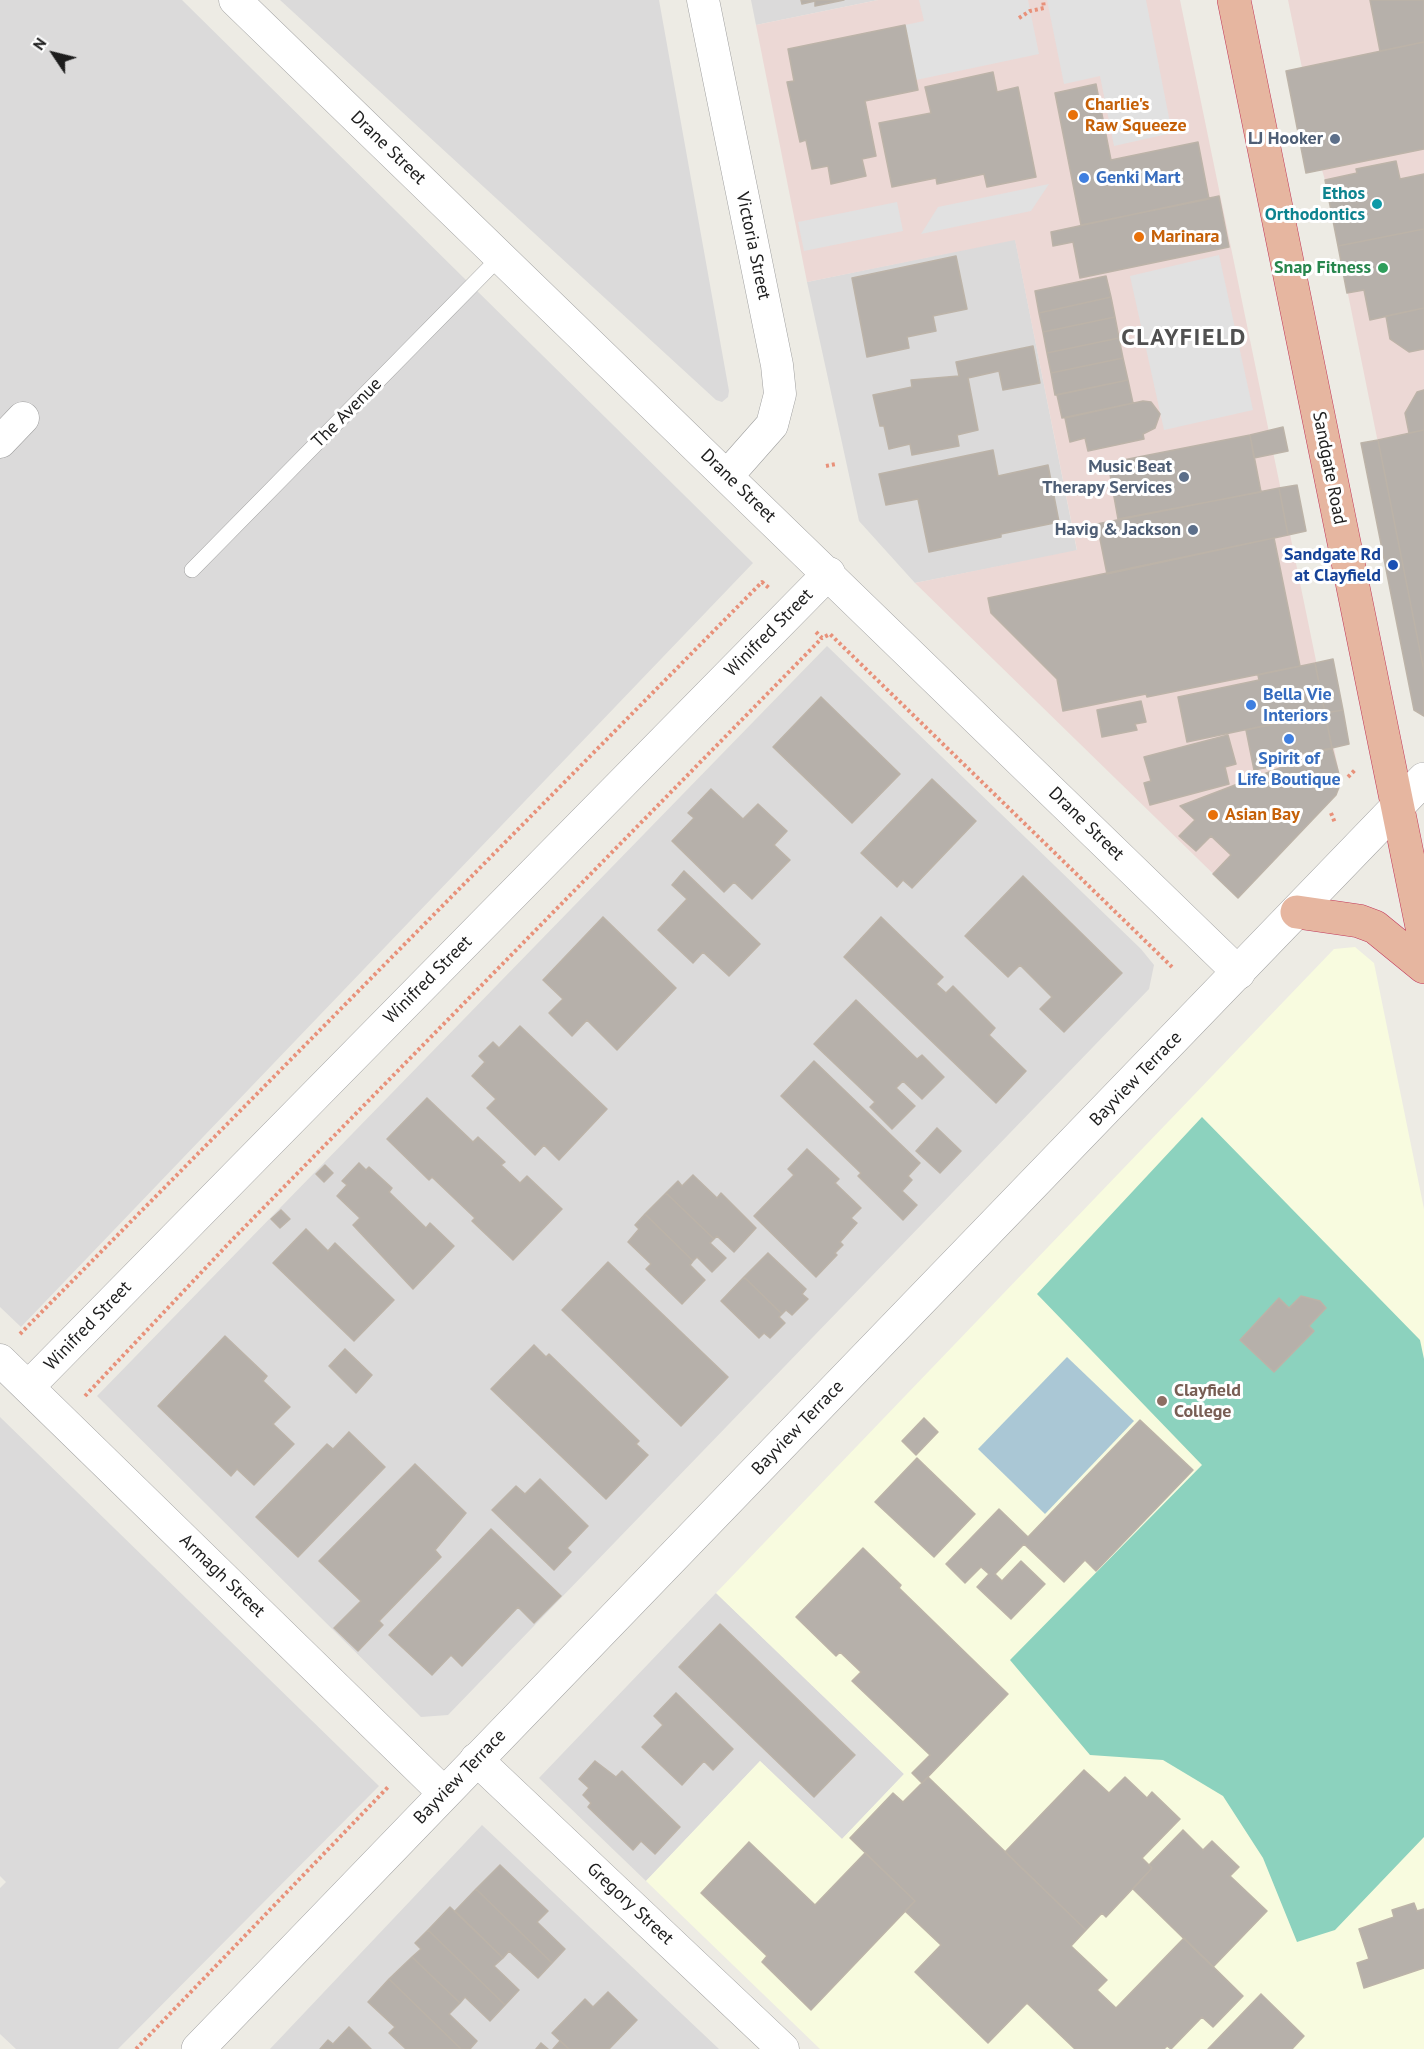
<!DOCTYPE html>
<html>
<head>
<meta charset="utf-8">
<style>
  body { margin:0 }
  #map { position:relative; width:1424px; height:2049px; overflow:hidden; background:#edebe4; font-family:"PT Sans",sans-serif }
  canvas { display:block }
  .north { position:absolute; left:24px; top:24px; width:60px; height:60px; -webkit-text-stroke:4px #fff; paint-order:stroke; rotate:305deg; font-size:16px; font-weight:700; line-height:24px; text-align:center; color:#1d1d1d }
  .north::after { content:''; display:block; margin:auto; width:21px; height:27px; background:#1d1d1d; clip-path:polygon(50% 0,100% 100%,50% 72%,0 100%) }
</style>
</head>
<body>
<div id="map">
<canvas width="1424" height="2049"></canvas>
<div class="north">N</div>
</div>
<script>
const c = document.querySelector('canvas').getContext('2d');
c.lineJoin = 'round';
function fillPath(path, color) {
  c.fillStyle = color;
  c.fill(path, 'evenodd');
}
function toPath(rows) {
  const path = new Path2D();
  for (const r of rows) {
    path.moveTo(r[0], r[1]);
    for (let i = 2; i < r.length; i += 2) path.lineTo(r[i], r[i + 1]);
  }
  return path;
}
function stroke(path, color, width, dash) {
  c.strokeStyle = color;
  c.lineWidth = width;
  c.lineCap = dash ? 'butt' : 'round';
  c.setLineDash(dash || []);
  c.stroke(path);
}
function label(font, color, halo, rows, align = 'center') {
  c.font = font + ' "PT Sans",sans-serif';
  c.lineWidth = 6;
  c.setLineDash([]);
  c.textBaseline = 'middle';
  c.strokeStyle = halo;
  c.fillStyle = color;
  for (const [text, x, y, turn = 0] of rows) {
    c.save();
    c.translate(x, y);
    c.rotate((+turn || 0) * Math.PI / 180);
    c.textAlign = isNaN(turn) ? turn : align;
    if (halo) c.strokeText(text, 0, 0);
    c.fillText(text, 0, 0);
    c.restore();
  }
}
fillPath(toPath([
  [0,0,182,0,753,563,21,1327,0,1307],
  [280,0,659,0,729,391,728,397,722,402,716,400],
  [751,0,878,0,756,25],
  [1015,239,1077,551,915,583,859,521,807,282],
  [827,646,1141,949,1154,965,1149,989,448,1715,421,1717,97,1396],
  [0,1417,379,1786,118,2049,16,2049,0,2034,0,1888,6,1882,0,1876],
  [716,1593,904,1774,842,1839,760,1761,646,1881,539,1778],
  [482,1825,719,2049,270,2049]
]), '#dbdada');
fillPath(toPath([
  [878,0,1180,0,1341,782,1336,795,1238,898,915,583,1077,550,1015,240,807,282,756,25],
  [1288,0,1424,0,1424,671,1325,180,1322,170,1306,173,1286,71,1302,68]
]), '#ecd8d5');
fillPath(toPath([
  [1355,947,1374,963,1424,1209,1424,2049,820,2049,646,1881,760,1761,842,1839,904,1774,716,1593,1334,949]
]), '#f8fbdf');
fillPath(toPath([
  [1202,1117,1420,1340,1424,1359,1424,1837,1335,1930,1297,1942,1263,1858,1223,1796,1163,1760,1090,1755,1010,1660,1202,1465,1037,1294]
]), '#8cd2be');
fillPath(toPath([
  [919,0,1028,0,1039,54,916,80,905,25,924,21],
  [1047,0,1146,0,1172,133,1114,146,1100,76,1064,84],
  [1049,184,1031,211,921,234,938,207],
  [897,202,903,231,804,251,798,222],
  [1219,255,1253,410,1164,430,1130,276]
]), '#e1e1e1');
fillPath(toPath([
  [1067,1357,1134,1421,1045,1514,978,1449]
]), '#aac7d5');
const building = toPath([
  [801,0,844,0,815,6,815,1,802,4,801,0],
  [1370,0,1424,0,1424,42,1380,51,1370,0],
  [905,25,918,90,865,101,876,156,862,159,866,176,831,184,828,166,812,169,806,140,800,142,787,82,794,81,788,49,905,25],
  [1424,42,1424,149,1306,173,1286,71,1424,42],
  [993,72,997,92,1018,87,1036,177,987,187,984,174,937,184,936,178,892,187,879,123,931,113,925,87,993,72],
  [1096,84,1111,160,1198,142,1209,199,1081,225,1055,93,1096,84],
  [1396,161,1400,179,1424,174,1424,229,1338,246,1325,180,1357,173,1356,169,1396,161],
  [1219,196,1229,247,1080,278,1073,242,1053,246,1051,232,1219,196],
  [1424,229,1424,308,1370,320,1364,290,1347,293,1338,246,1424,229],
  [956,256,967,309,933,316,936,331,907,337,909,348,867,357,852,278,956,256],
  [1106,276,1111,297,1039,313,1035,291,1106,276],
  [1111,297,1115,317,1043,332,1039,313,1111,297],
  [1424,308,1424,349,1409,352,1390,339,1386,316,1424,308],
  [1115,317,1119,338,1047,353,1043,332,1115,317],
  [1119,338,1123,358,1051,373,1047,353,1119,338],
  [1033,346,1040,383,1003,390,999,371,968,378,978,430,957,435,959,446,912,455,910,444,889,449,884,426,880,426,873,395,912,387,911,380,959,376,956,362,1033,346],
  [1123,358,1128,380,1055,395,1051,373,1123,358],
  [1128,380,1133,403,1062,418,1057,395,1128,380],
  [1424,390,1424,430,1409,433,1405,413,1417,392,1424,390],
  [1143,401,1151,402,1160,414,1155,428,1143,434,1144,439,1088,451,1085,438,1070,442,1065,418,1143,401],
  [1283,427,1288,451,1254,458,1250,435,1283,427],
  [1424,430,1424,671,1378,440,1424,430],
  [1250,435,1261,492,1118,519,1108,463,1250,435],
  [1378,440,1424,671,1424,716,1414,710,1361,443,1378,440],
  [993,450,998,476,1048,465,1059,522,1001,534,1001,537,929,552,918,499,886,505,879,474,993,450],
  [1297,485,1306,531,1288,535,1279,488,1297,485],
  [1279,488,1288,535,1107,574,1097,524,1279,488],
  [1274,538,1300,666,1147,697,1146,694,1063,711,1057,679,991,613,988,598,1274,538],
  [1333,659,1343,710,1325,713,1315,663,1333,659],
  [1315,663,1325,713,1187,742,1178,697,1259,680,1258,675,1315,663],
  [821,697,900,774,852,823,773,747,821,697],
  [1141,701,1146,722,1135,724,1137,730,1102,737,1097,710,1141,701],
  [1343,710,1349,744,1332,748,1325,713,1343,710],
  [1325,713,1332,748,1272,760,1274,766,1254,770,1246,730,1325,713],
  [1228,735,1236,764,1225,767,1229,784,1150,805,1144,783,1151,781,1144,757,1228,735],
  [1332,748,1341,782,1336,795,1238,898,1213,874,1231,855,1211,836,1196,851,1179,836,1195,820,1180,806,1332,748],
  [932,779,976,821,912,888,903,880,897,887,861,853,932,779],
  [711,789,743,819,758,804,787,831,774,845,790,860,752,899,734,882,724,892,672,841,694,818,688,813,711,789],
  [684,871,760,944,729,976,703,952,693,963,658,930,687,899,672,885,684,871],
  [1023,876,1122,973,1064,1032,1040,1009,1052,997,1020,965,1008,977,965,936,1023,876],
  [603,917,676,988,617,1050,587,1020,572,1036,549,1013,563,999,543,980,603,917],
  [881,917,943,977,936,984,946,993,953,986,995,1028,989,1035,1026,1071,996,1103,844,957,881,917],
  [856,1000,917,1059,922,1055,944,1077,922,1099,903,1081,896,1088,915,1106,892,1129,870,1107,875,1102,814,1044,856,1000],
  [520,1026,607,1109,559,1160,544,1145,535,1155,487,1108,496,1099,472,1076,485,1062,479,1056,493,1042,499,1048,520,1026],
  [814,1061,920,1163,908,1176,912,1180,902,1191,917,1205,903,1220,858,1176,861,1173,781,1096,814,1061],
  [427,1098,473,1142,478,1137,505,1162,501,1165,520,1183,527,1176,562,1209,513,1260,472,1221,475,1218,432,1177,429,1180,387,1139,427,1098],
  [937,1128,961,1151,940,1173,916,1151,937,1128],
  [807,1149,839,1179,835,1183,861,1208,851,1218,857,1223,840,1242,843,1245,835,1253,837,1255,816,1277,754,1216,794,1175,788,1169,807,1149],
  [359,1163,366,1170,369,1167,392,1188,389,1192,426,1228,430,1223,454,1246,413,1289,353,1225,360,1218,337,1196,347,1185,342,1181,359,1163],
  [325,1165,333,1173,324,1182,316,1174,325,1165],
  [693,1175,717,1198,721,1193,756,1228,734,1252,717,1236,714,1239,666,1193,678,1181,682,1186,693,1175],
  [666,1193,714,1239,710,1243,726,1258,712,1272,697,1257,693,1261,645,1214,666,1193],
  [281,1210,290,1219,280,1228,271,1219,281,1210],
  [645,1214,693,1261,690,1265,705,1280,682,1304,646,1269,651,1264,628,1242,639,1229,635,1225,645,1214],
  [306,1229,328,1251,335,1243,394,1300,354,1341,273,1263,306,1229],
  [768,1253,806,1289,802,1294,808,1299,792,1315,786,1310,782,1314,744,1277,768,1253],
  [608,1262,728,1377,681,1426,562,1310,608,1262],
  [744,1277,782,1314,779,1317,785,1323,770,1338,764,1333,759,1338,721,1301,744,1277],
  [1301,1296,1320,1301,1326,1308,1309,1326,1314,1331,1274,1372,1240,1340,1279,1298,1289,1308,1301,1296],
  [225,1336,267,1376,263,1381,290,1407,273,1424,294,1444,254,1485,237,1469,231,1476,158,1406,225,1336],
  [534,1345,546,1357,549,1354,639,1441,636,1444,648,1455,606,1499,491,1389,534,1345],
  [345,1349,372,1375,356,1393,329,1366,345,1349],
  [924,1418,938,1432,916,1455,902,1441,924,1418],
  [1140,1420,1193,1470,1096,1571,1085,1560,1064,1582,1024,1544,995,1574,1002,1581,1021,1561,1045,1584,1011,1619,977,1587,989,1574,981,1567,965,1583,946,1564,999,1509,1028,1537,1140,1420],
  [349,1432,385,1467,298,1557,256,1517,327,1444,333,1449,349,1432],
  [917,1458,975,1514,934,1557,875,1502,917,1458],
  [415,1464,466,1513,435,1550,441,1557,379,1621,383,1625,358,1651,334,1628,361,1601,319,1561,415,1464],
  [540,1479,588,1526,567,1548,571,1552,554,1570,492,1510,516,1486,525,1494,540,1479],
  [491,1529,561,1596,534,1623,518,1607,462,1666,451,1655,432,1675,389,1635,491,1529],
  [863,1548,901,1585,899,1588,1008,1694,922,1783,912,1773,930,1755,852,1681,861,1672,840,1652,836,1656,796,1617,863,1548],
  [720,1624,855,1755,814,1797,679,1667,720,1624],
  [676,1693,733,1749,713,1770,704,1761,682,1785,642,1747,663,1725,654,1716,676,1693],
  [595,1761,616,1777,622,1771,680,1827,655,1854,641,1841,633,1850,588,1807,591,1803,583,1795,589,1788,579,1779,595,1761],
  [1084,1770,1109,1793,1125,1777,1147,1798,1152,1792,1180,1819,1142,1858,1152,1868,1106,1917,1102,1913,1086,1930,1005,1852,1084,1770],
  [928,1777,1086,1930,1071,1946,1107,1980,1097,1990,1116,2008,1184,1938,1243,1996,1213,2027,1202,2017,1171,2049,1167,2046,1164,2049,1075,2049,1027,2003,988,2043,915,1972,941,1945,905,1911,915,1901,850,1838,893,1793,903,1802,928,1777],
  [1183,1830,1203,1850,1212,1841,1239,1867,1230,1876,1267,1911,1213,1967,1133,1889,1152,1868,1149,1865,1183,1830],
  [749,1842,815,1905,865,1853,915,1901,811,2010,762,1962,767,1956,701,1893,749,1842],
  [500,1865,548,1911,537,1922,565,1949,552,1963,476,1889,500,1865],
  [476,1889,552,1963,538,1978,509,1951,503,1958,455,1911,476,1889],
  [1414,1903,1417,1911,1424,1909,1424,1968,1364,1988,1357,1963,1369,1959,1359,1929,1394,1917,1392,1910,1414,1903],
  [450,1907,503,1958,494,1966,519,1990,505,2005,428,1930,450,1907],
  [428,1930,505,2005,490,2021,465,1997,460,2003,412,1957,421,1949,415,1943,428,1930],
  [412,1957,460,2003,449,2014,477,2041,470,2049,461,2049,389,1979,412,1957],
  [389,1979,461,2049,406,2049,389,2033,395,2027,368,2002,389,1979],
  [608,1992,637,2020,609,2049,569,2049,552,2033,585,1999,593,2007,608,1992],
  [1261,1994,1304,2036,1292,2049,1208,2049,1261,1994],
  [349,2027,371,2049,320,2049,328,2040,333,2044,349,2027],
  [560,2041,569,2049,553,2049,560,2041],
  [541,2043,548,2049,536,2049,541,2043]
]);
fillPath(building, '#b6b0aa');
stroke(building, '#bcb3a8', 1.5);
const service = toPath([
  [192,570,501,256]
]);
const minor = toPath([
  [235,0,1239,973],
  [703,0,777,365,780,394,772,425,727,476],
  [0,442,23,418],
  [0,1360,444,1793],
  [28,1387,829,573],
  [476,1759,783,2049]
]);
const tertiary = toPath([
  [198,2049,1424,779]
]);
const trunk = toPath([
  [1234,0,1424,937],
  [1297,912,1359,921,1375,927,1424,967]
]);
stroke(service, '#9e9e9e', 16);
stroke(minor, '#9e9e9e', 33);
stroke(tertiary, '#9e9e9e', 34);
stroke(trunk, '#c23a5b', 34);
stroke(toPath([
  [1019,18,1030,11,1044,8,1043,0],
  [826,466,836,464],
  [816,632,822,638,830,634,1172,967],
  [1348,777,1356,769],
  [1331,813,1335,823],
  [20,1334,762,582,769,588],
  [85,1396,230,1242,822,638],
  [136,2049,389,1786]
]), '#e8917a', 4, [3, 3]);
stroke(service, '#fff', 15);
stroke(minor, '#fff', 32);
stroke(tertiary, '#fff', 33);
stroke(trunk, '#e6b6a0', 33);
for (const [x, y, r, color] of [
  [1073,115,6,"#e8710a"],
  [1335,139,6,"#5c6f8a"],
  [1084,178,6,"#3f7fe0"],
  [1377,204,6,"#0f9aa8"],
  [1139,237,6,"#e8710a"],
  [1383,268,6,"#2e9e5b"],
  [1184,477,6,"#5c6f8a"],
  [1193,530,6,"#5c6f8a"],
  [1393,565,6,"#1a4fb4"],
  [1251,705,6,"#3f7fe0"],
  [1289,739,6,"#3f7fe0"],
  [1213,815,6,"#e8710a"],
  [1162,1401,6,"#8d6e63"]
]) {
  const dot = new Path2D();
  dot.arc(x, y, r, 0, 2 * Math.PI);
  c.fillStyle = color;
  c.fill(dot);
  stroke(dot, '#fff', 2);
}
label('bold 18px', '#c56008', '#fff', [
  ["Charlie's",1085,105],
  ["Raw Squeeze",1085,126],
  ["Marinara",1151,237],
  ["Asian Bay",1225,815]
], 'left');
label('bold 18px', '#4e5e75', '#fff', [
  ["LJ Hooker",1323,139],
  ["Music Beat",1172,467],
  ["Therapy Services",1172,488],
  ["Havig & Jackson",1181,530]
], 'right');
label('18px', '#1d1d1d', '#fff', [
  ["Drane Street",388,148,44],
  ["Victoria Street",753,246,78],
  ["The Avenue",347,413,-45],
  ["Sandgate Road",1329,468,79],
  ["Drane Street",738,486,44],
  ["Winifred Street",769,633,-45],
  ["Drane Street",1086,824,44],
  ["Winifred Street",428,980,-45],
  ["Bayview Terrace",1136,1079,-46],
  ["Winifred Street",88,1326,-46],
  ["Bayview Terrace",798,1428,-46],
  ["Armagh Street",222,1576,44],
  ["Bayview Terrace",460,1777,-46],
  ["Gregory Street",630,1904,43]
]);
label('bold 18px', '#366cbe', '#fff', [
  ["Genki Mart",1096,178],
  ["Bella Vie",1263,695],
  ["Interiors",1263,716],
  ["Spirit of",1289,759,"center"],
  ["Life Boutique",1289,780,"center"]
], 'left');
label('bold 18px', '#0d838f', '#fff', [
  ["Ethos",1365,194],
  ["Orthodontics",1365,215]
], 'right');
label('bold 18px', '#27864d', '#fff', [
  ["Snap Fitness",1371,268]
], 'right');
label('bold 18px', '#164399', '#fff', [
  ["Sandgate Rd",1381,555],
  ["at Clayfield",1381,576]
], 'right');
label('bold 18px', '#785e54', '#fff', [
  ["Clayfield",1174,1391],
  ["College",1174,1412]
], 'left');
c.letterSpacing = '1.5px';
label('bold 24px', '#505050', '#fff', [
  ["CLAYFIELD",1184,338]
]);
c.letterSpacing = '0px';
</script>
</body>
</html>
